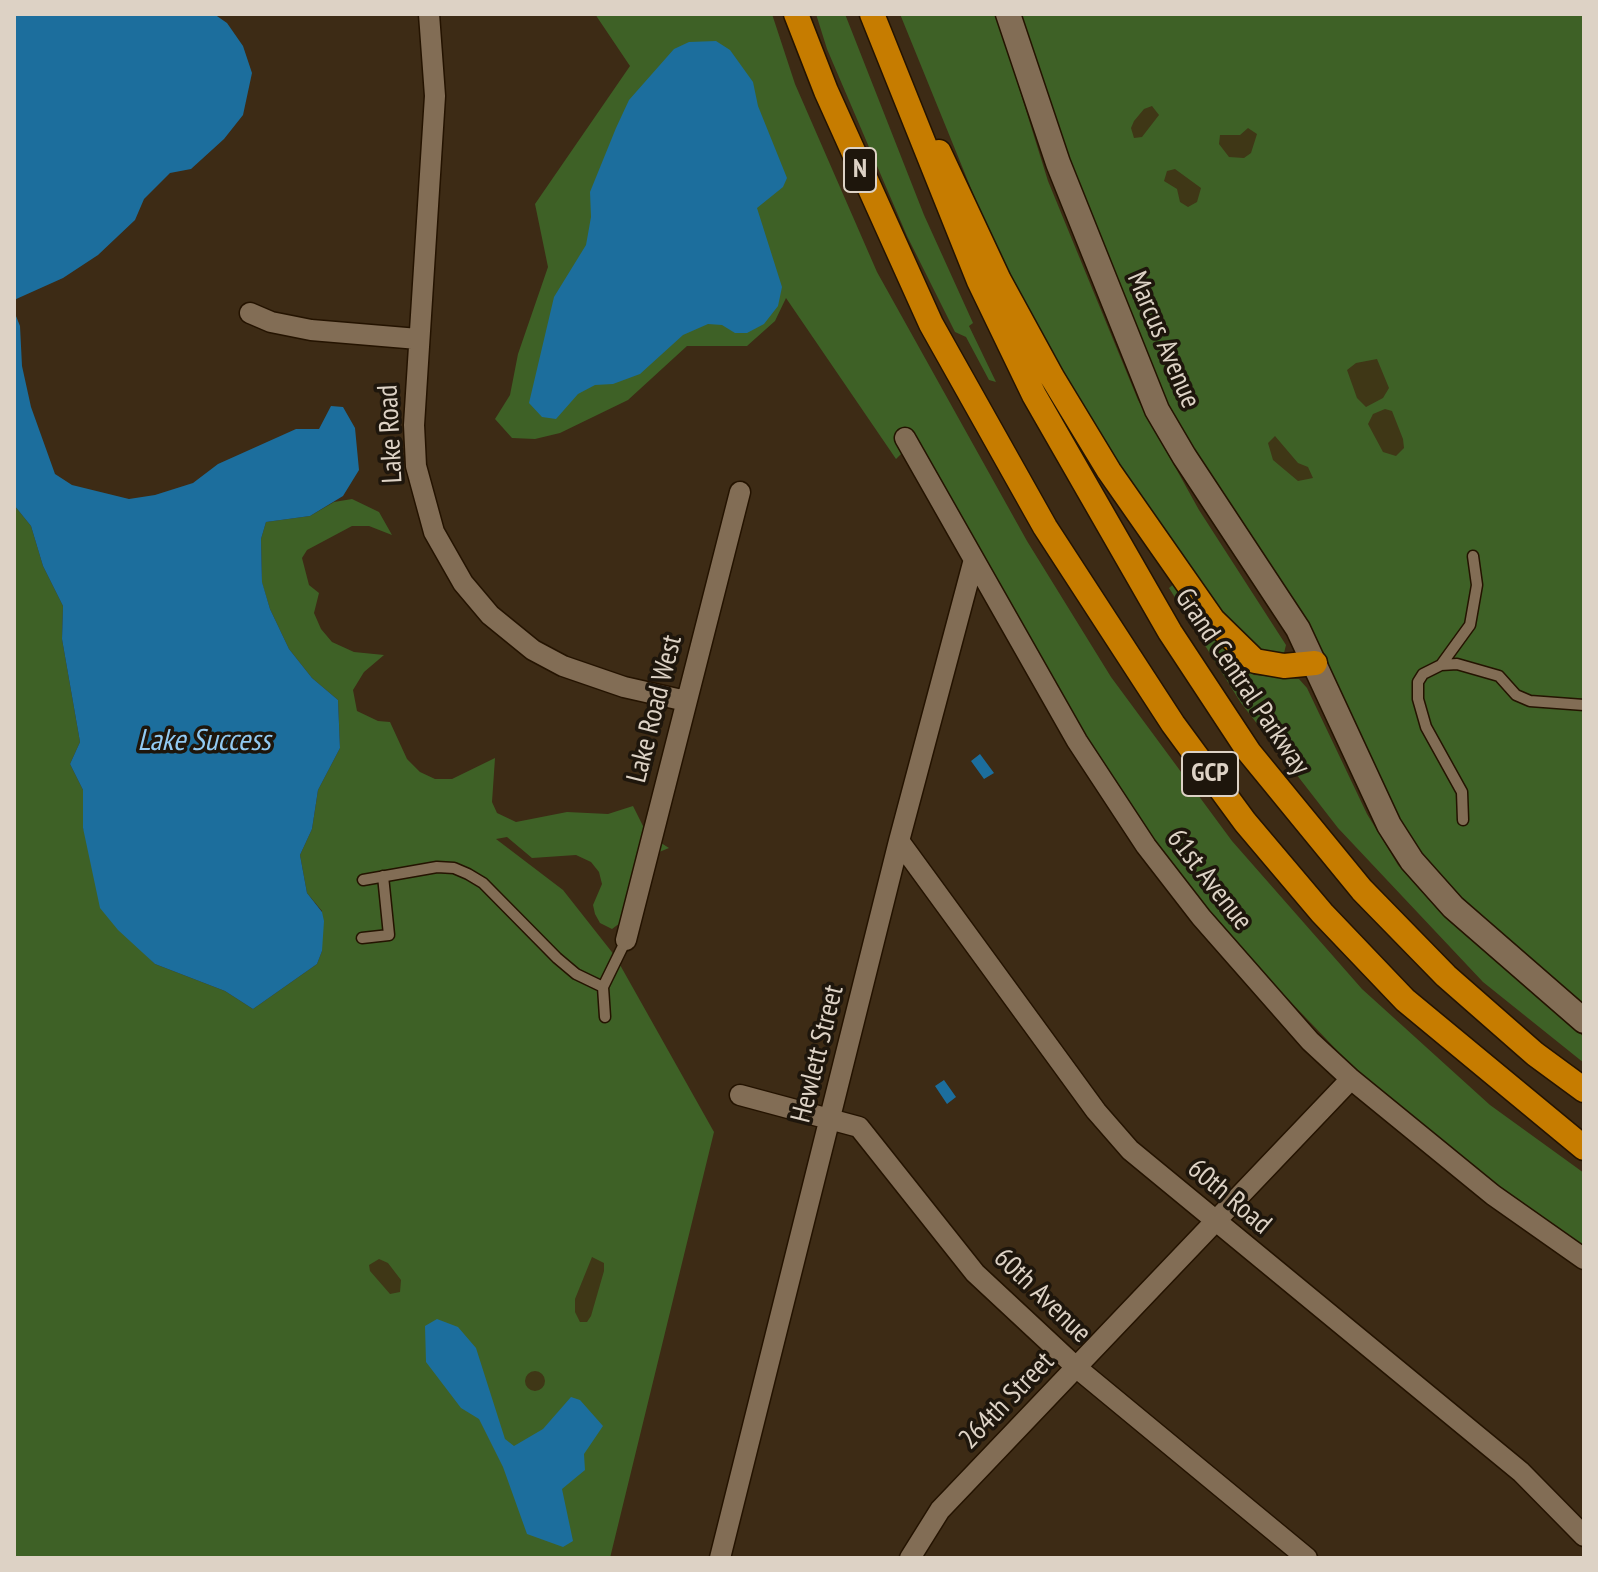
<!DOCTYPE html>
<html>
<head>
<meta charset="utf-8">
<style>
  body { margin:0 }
  #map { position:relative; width:1598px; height:1572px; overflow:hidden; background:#3d2b15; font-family:"PT Sans Narrow",sans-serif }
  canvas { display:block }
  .frame { position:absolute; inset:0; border:16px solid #ddd2c5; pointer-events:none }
</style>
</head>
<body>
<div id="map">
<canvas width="1598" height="1572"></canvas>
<div class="frame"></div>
</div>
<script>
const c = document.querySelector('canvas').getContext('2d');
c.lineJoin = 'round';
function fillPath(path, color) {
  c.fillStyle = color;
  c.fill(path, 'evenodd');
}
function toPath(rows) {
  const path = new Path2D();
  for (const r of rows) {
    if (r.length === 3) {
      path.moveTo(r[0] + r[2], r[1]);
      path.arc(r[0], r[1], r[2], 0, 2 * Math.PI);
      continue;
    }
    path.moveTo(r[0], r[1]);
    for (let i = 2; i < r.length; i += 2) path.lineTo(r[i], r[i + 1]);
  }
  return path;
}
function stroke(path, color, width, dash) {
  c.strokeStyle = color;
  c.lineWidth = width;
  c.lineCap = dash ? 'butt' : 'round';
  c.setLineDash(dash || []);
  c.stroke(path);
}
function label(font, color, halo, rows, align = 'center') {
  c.font = font + ' "PT Sans Narrow",sans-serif';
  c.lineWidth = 7;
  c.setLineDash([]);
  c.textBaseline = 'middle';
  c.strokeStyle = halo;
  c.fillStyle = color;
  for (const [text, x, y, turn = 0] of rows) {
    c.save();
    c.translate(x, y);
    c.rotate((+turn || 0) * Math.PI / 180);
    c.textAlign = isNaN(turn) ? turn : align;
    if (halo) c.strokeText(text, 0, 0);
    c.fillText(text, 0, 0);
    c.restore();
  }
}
fillPath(toPath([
  [595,14,772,14,795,84,877,272,1027,541,1111,677,1232,841,1362,989,1490,1105,1584,1173,1584,1248,1483,1179,1351,1065,1219,927,1142,826,1072,724,911,444,896,459,786,298,775,321,747,346,687,346,628,400,560,433,535,439,512,438,495,419,510,395,518,354,548,267,535,204,630,66],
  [816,14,845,14,924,215,973,323,969,326,996,382,989,380,966,337,955,332,907,236,827,49],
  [900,14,996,14,1048,181,1138,400,1199,510,1286,645,1283,657,1249,648,1166,543,1071,393,994,245],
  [1008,14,1584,14,1584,1021,1429,882,1315,663,1184,456],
  [352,499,379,512,392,535,369,526,352,526,307,550,302,558,309,585,319,593,314,613,321,629,332,642,354,652,384,655,364,672,353,690,357,711,378,721,390,722,407,759,420,772,435,779,452,779,495,758,492,802,497,813,516,822,567,812,608,814,633,806,647,834,669,848,652,855,620,923,612,929,600,923,595,914,593,905,602,884,599,872,591,862,576,855,532,858,507,837,496,839,563,890,615,956,714,1132,610,1558,14,1558,14,505,31,526,43,566,63,606,62,639,80,742,70,764,83,790,83,828,139,948,155,964,225,991,253,1009,317,964,322,951,322,911,307,893,300,855,312,829,318,790,340,748,338,700,312,678,289,649,270,609,262,583,261,539,266,522,310,516,334,502],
  [1175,583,1230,657,1254,675,1299,679,1307,688,1367,814,1398,865,1446,918,1584,1037,1584,1063,1483,982,1338,828,1241,703,1169,588]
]), '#3e6126');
fillPath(toPath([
  [1152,106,1159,115,1142,137,1134,138,1131,128,1134,121,1144,109],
  [1248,128,1257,134,1251,153,1244,158,1229,157,1219,144,1220,135,1240,135],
  [1175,169,1201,188,1197,202,1188,207,1180,202,1177,189,1164,181,1167,171],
  [1377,359,1389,388,1383,398,1366,407,1357,398,1347,370,1356,363],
  [1385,409,1392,411,1403,439,1404,448,1396,456,1383,452,1368,424,1373,414],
  [1275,436,1298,463,1308,467,1313,478,1298,481,1273,460,1268,443],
  [592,1257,604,1263,604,1271,591,1316,587,1322,580,1322,575,1312,575,1299],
  [379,1259,388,1263,401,1280,400,1292,390,1294,370,1271,369,1265],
  [535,1381,10]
]), '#3f3716');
fillPath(toPath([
  [14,14,214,14,227,23,243,46,252,73,243,115,224,139,191,169,170,173,144,199,135,220,98,255,63,278,14,300],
  [716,41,730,50,753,82,758,106,787,178,783,187,757,208,782,287,778,306,764,324,747,333,735,333,722,325,708,324,683,335,640,374,613,384,595,385,578,394,556,419,542,417,529,403,554,297,586,245,591,217,590,192,616,128,629,100,674,49,689,42],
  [14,311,20,326,22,366,31,407,55,474,72,485,129,499,155,495,193,483,218,464,296,429,319,429,331,406,343,407,355,428,359,470,343,496,310,516,266,522,261,539,262,582,270,609,289,649,312,678,338,700,340,748,318,790,312,829,300,855,307,893,322,912,324,921,322,951,317,964,253,1009,225,991,155,964,118,930,100,908,83,828,83,790,70,764,80,742,62,639,63,606,43,566,31,526,14,505],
  [980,754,994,773,984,779,971,761],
  [944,1080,956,1097,947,1104,935,1086],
  [437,1319,458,1327,476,1348,505,1439,514,1446,543,1429,571,1397,580,1400,603,1426,584,1454,585,1470,562,1489,573,1541,563,1547,527,1534,503,1467,479,1419,461,1408,426,1362,425,1326]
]), '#1c6e9d');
const lane = toPath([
  [1441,665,1470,625,1477,585,1473,556],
  [1463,820,1462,792,1426,727,1418,699,1418,682,1423,674,1441,665,1457,664,1499,676,1516,695,1530,701,1584,705],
  [363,880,437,867,454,868,468,874,483,883,557,958,576,974,603,987],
  [362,938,389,935,383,876],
  [605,1017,603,987,626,940]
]);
const street = toPath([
  [429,14,435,96,414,425,416,466,434,532,463,583,490,615,533,650,563,666,624,687,686,701],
  [250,313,271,322,311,330,418,339],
  [905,438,1077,741,1146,846,1201,917,1310,1041,1351,1079,1493,1195,1584,1259],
  [899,841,1096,1111,1130,1150,1521,1472,1584,1536],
  [626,940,740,492],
  [740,1095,859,1127,975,1273,1077,1368,1307,1558],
  [720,1558,899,841,973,563],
  [910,1558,940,1510,1351,1079]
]);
const secondary = toPath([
  [1008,14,1058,163,1157,410,1184,456,1298,629,1389,825,1412,861,1453,907,1584,1021]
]);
const highway = toPath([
  [796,14,826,91,931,324,1045,527,1173,724,1245,822,1322,913,1405,1000,1584,1148],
  [872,14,979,281,1034,395,1170,632,1249,752,1362,890,1446,976,1535,1054,1584,1090],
  [939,152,999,280,1052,377,1109,471,1213,620,1255,661,1284,666,1315,663]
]);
stroke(lane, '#241300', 13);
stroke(street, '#241300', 23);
stroke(secondary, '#241300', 27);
stroke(highway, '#241300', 27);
stroke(lane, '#826d55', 10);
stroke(street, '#826d55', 20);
stroke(secondary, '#826d55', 24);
stroke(highway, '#c67c00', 24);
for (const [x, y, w] of [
  [860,170,32],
  [1210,774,56]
]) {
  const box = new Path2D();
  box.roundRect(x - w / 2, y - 22, w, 44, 6);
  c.fillStyle = '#1e160c';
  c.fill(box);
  stroke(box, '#ddd2c5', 2);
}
label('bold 26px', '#ddd2c5', null, [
  ["N",860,170],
  ["GCP",1210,774]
]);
label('28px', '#ddd2c5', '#1e160c', [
  ["Marcus Avenue",1163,340,67],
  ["Lake Road",391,434,-93],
  ["Grand Central Parkway",1242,682,56],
  ["Lake Road West",655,709,-76],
  ["61st Avenue",1209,880,52],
  ["Hewlett Street",818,1054,-76],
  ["60th Road",1229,1197,40],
  ["60th Avenue",1042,1296,44],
  ["264th Street",1007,1401,-46]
]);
label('italic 30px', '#92caf2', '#1e160c', [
  ["Lake Success",204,741]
]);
</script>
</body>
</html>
